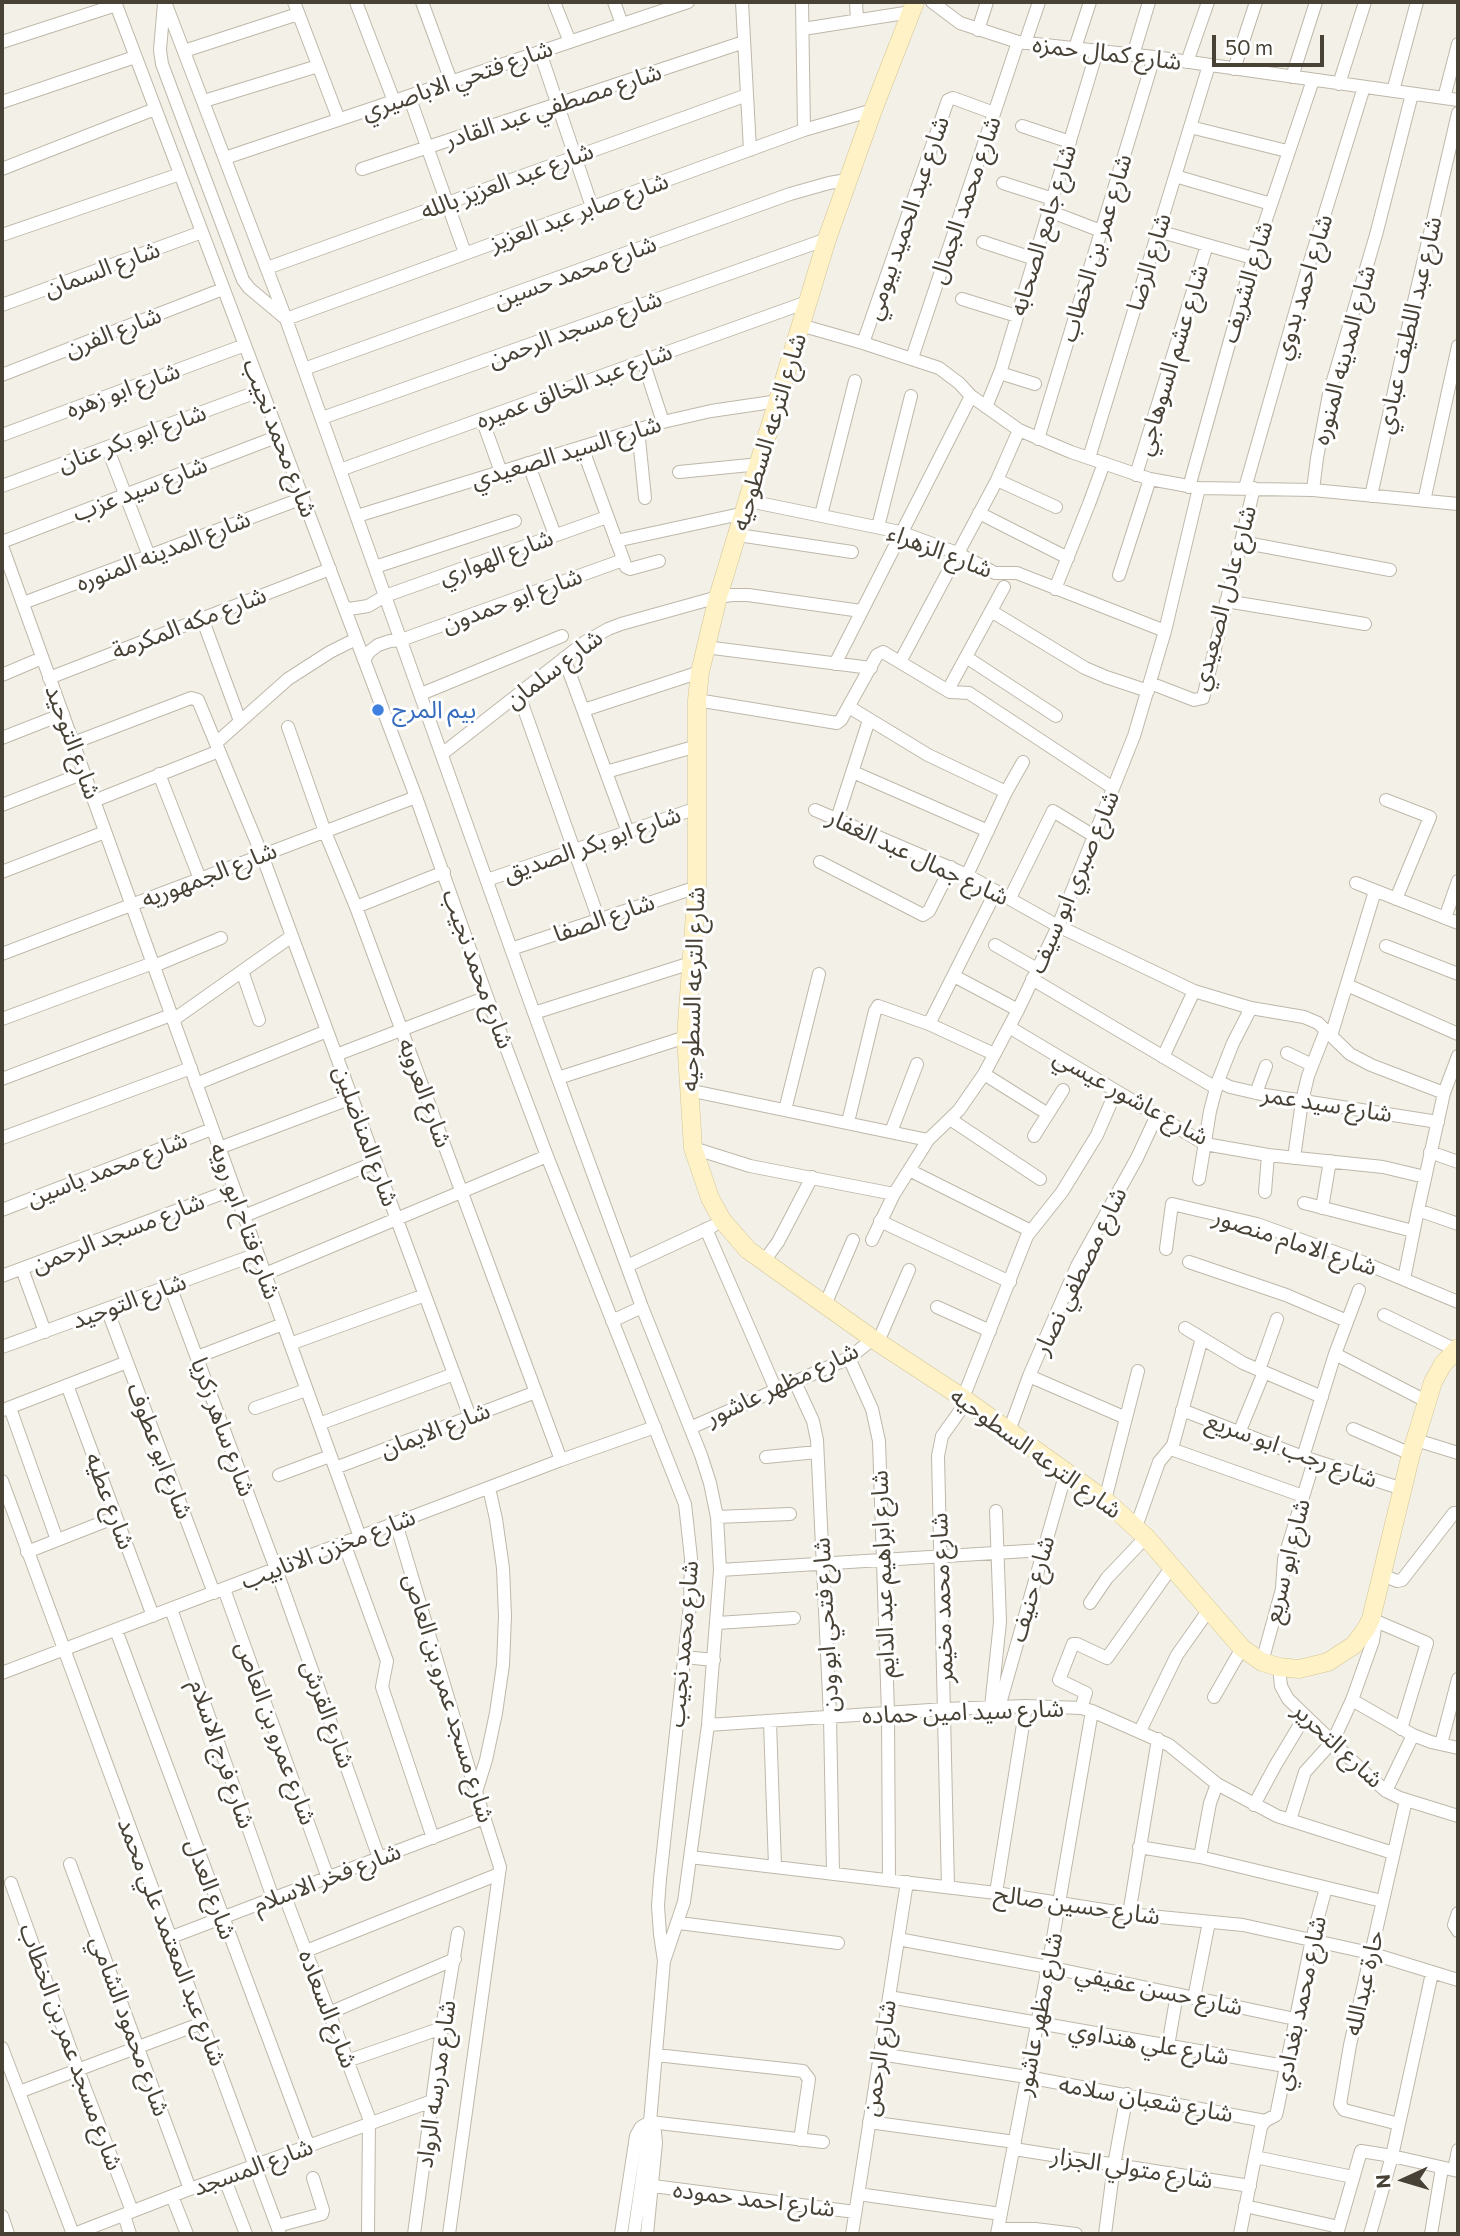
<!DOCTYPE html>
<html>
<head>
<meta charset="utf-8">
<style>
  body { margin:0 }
  #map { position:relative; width:1460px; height:2236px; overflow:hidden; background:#f3f0e7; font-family:Commissioner,sans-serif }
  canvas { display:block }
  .frame { position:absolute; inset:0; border:4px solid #474136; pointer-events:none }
  .north { position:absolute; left:1369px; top:2145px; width:70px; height:70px; -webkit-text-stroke:5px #fff; paint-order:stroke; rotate:266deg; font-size:19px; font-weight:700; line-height:28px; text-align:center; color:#474136 }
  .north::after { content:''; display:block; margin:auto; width:24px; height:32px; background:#474136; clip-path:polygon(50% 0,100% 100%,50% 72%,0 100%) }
  .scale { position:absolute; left:1212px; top:35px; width:112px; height:32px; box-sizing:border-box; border:4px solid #474136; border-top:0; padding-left:9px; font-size:21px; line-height:24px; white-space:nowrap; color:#474136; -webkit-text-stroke:5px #fff; paint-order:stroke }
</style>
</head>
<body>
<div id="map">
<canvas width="1460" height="2236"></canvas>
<div class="frame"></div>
<div class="north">N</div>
<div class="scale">50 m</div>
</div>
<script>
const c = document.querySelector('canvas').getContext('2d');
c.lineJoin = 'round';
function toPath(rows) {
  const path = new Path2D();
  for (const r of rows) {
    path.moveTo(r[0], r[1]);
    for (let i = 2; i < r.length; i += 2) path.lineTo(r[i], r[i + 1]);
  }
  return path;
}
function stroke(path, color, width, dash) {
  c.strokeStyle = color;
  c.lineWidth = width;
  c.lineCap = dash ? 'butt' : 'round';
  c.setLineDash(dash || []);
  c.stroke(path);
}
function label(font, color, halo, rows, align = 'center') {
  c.font = font + ' Commissioner,"Noto Sans Arabic",sans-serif';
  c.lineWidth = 6;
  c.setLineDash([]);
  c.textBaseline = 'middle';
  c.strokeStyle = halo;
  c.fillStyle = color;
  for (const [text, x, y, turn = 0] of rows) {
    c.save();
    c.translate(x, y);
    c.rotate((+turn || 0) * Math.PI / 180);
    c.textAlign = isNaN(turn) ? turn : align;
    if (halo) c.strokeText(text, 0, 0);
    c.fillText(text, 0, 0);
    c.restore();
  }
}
const street = toPath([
  [115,2,416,797,487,997,547,1156,685,1504,691,1558,690,1605,660,1879,658,1906,660,1934,664,1961,650,2122,634,2234],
  [165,2,286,319,534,1013,642,1307,701,1455,710,1483,717,1517,720,1570,708,1725,684,1902,664,1961],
  [294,2,339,120],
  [356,2,394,101],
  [422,2,451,81],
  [554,2,570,42],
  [614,2,622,24],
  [742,2,750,150],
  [802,2,804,130],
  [856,2,857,20],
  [932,2,960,23,1018,42,1154,57,1458,100],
  [164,3,160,50,162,64,243,280,249,288,286,319,804,130,873,110],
  [803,29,911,12],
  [978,30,987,2],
  [2,42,116,5],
  [1025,43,1039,2],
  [1075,48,1090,2],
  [184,51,298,14],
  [540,52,592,207],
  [1133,55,1149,2],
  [1187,62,1208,2],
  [1234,69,1256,2],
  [1292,77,1316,2],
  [1339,84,1365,2],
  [1393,91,1417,2],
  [409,96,465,253],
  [1444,98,1458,44],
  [204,101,318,66],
  [2,102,135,57],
  [1022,126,1070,142],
  [1190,127,1287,151],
  [225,158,688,2],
  [2,169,155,109],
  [362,169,744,42],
  [1175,176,1271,204],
  [1003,183,1053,199],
  [1049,211,1101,231],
  [1158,231,1253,258],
  [2,235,180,174],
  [983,242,1035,259],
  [267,268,747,95],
  [962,299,1017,316],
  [2,305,202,232],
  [800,325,863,343,939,368,959,383,971,396,1019,430,1071,452,1150,479,1199,488,1313,490,1458,504],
  [863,343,948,100,953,98,994,113],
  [912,358,1018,42],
  [643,361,663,422],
  [304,369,790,194,829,183,847,180],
  [1000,373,1035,384],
  [2,375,223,289],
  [986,407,1001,370,1097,51],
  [322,418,827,239],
  [482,419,501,472],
  [638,429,645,498],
  [2,435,245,345],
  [1038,439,1154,57],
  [107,447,149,556],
  [582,447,626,567,630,569,659,561],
  [1089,458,1209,65],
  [528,463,555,535],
  [340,470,807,302],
  [679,472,760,464],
  [1136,475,1207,245],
  [997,480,1056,507],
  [2,486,262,390],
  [1189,487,1253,258,1313,80],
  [1245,488,1307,271,1364,87],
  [1313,490,1317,458,1329,394,1376,235,1412,94],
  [1371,496,1412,310,1458,113],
  [749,501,900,532,957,553,995,573,1017,573,1165,631],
  [1424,501,1458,346],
  [979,513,1068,558],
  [821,515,855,381],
  [357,516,663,422,711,411,779,401],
  [878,527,911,396],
  [738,535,852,552],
  [616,541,745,513],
  [2,542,279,436],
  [1241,542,1390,570],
  [2,546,360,1537],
  [375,567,515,521],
  [1119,575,1150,479],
  [1055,589,1089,504,1104,463],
  [1226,601,1365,624],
  [23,603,303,498],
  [344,606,349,609,368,606,385,596,607,517],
  [991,611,1085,668,1106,677,1148,691],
  [202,618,240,721],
  [705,647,871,668],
  [966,657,1056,716],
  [564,658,628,832],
  [364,660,369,652,378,645,390,641,401,640,623,560],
  [900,662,997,480,1019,430],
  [835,664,971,396],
  [2,675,42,658],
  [49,678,330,569],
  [1150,683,1194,700,1203,698,1254,488],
  [948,690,1004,587],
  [421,694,562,636],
  [519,695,599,920],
  [697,700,837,723,841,720,877,655,883,652,950,692,969,693,1113,788],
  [849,707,928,755,1006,792],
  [584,710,700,672],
  [288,727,325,832,356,907,561,1460],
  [2,738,63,714],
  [73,743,191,698,198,700,262,855,470,1417],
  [216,743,288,679,330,652,356,639],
  [442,754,585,642,608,629,621,624,718,597,732,595,748,595,861,611],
  [606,772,697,746],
  [853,772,988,831],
  [159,774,200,879],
  [1386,800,1430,817,1396,899],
  [94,801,219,751],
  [2,805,84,773],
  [815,810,967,875,1058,926,1194,991,1251,1008,1304,1017,1318,1023,1350,1054,1371,1065,1444,1093],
  [837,819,869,720],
  [820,862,923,915,929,911,951,867],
  [2,872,105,832],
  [967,875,1006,792,1023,762],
  [487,880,697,808],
  [1356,883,1458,923],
  [1010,898,1053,811,1094,836],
  [356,907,444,872],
  [1445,918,1458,881],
  [995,945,1037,969],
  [1386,946,1458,974],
  [511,949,697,887],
  [2,954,416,797],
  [154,966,221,938],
  [242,971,259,1020],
  [954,976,1018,1010],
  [1032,979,1216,1088],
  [1347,985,1458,1034],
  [534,1013,691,963],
  [2,1019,153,963],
  [173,1020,292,936],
  [929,1024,996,891],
  [1009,1027,1205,1144,1268,1155,1383,1167,1425,1177],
  [1331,1036,1375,891],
  [1287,1053,1312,1065],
  [336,1055,487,997],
  [1163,1057,1194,991],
  [984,1074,1048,1114],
  [558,1078,686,1037],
  [2,1079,171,1015],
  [1218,1081,1230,1087,1265,1095,1438,1122],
  [196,1084,327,1031],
  [688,1090,928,1140],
  [1256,1093,1266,1066],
  [785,1110,819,974],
  [950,1119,1040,1179],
  [848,1122,875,1011,878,1006,929,1024,994,1054],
  [891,1132,917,1064],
  [1034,1136,1063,1090],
  [2,1138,191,1068],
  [219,1148,352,1098],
  [693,1148,750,1166,894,1194],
  [1430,1152,1458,1162],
  [1294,1158,1302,1101,1308,1076,1326,1030],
  [909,1170,1031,1231],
  [1199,1179,1210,1111,1218,1081,1233,1043,1251,1008],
  [1265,1192,1268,1155],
  [1304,1203,1413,1231],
  [1322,1208,1330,1161],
  [2,1210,212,1129],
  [1418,1210,1458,1224],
  [244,1216,376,1162],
  [880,1221,1010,1282],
  [706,1229,776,1390],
  [872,1240,894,1194,928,1140,959,1110,984,1074,1018,1010,1058,926,1134,736,1165,631,1199,488],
  [1166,1249,1172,1204,1257,1224,1362,1262,1458,1302],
  [764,1261,778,1242,812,1177],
  [1189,1262,1286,1295,1347,1321],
  [627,1266,713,1226],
  [22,1269,45,1332],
  [265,1274,547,1156],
  [2,1276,234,1189],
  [1404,1279,1418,1210,1444,1093,1458,1056],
  [170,1286,276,1569,379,1858],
  [825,1305,853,1240],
  [937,1307,990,1331],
  [107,1309,214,1593],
  [1384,1315,1456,1350],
  [612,1321,642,1307],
  [1185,1328,1243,1363,1322,1397],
  [878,1342,909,1270],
  [290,1344,425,1295],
  [2,1347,257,1254],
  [1335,1354,1426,1401],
  [197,1357,283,1324],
  [849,1358,872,1409,879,1441,888,1713,889,1880],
  [1259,1370,1277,1319],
  [1029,1376,1126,1418],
  [795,1382,813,1421,817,1440,830,1717,833,1873],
  [67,1385,153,1616],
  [963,1398,1027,1236,1062,1192,1097,1135,1116,1091],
  [10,1408,57,1540],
  [255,1408,306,1390],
  [3,1410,127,1362],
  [1182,1410,1303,1457,1403,1489],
  [319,1424,454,1374],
  [690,1428,849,1358,873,1339],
  [1353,1429,1411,1454],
  [1009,1431,1029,1376,1077,1266,1137,1158,1157,1115],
  [1239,1433,1264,1372],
  [1416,1440,1458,1453],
  [1171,1449,1303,1496],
  [766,1457,817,1452],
  [1303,1457,1335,1354,1359,1290],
  [335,1468,536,1392],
  [279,1475,330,1456],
  [2,1481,280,2234],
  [1105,1500,1138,1371],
  [717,1517,790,1514],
  [396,1523,476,1792,500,1867,449,2234],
  [1136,1527,1159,1462,1173,1445,1202,1338],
  [344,1543,387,1661,382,1687,433,1838],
  [27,1552,116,1517],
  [720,1570,1043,1550],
  [1382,1575,1397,1581,1402,1580,1454,1513],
  [224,1589,328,1878],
  [1090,1603,1107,1578,1146,1537],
  [171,1609,273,1898],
  [1371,1619,1427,1643,1401,1729],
  [717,1623,794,1618],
  [116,1630,309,2147],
  [684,1657,714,1660],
  [1262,1662,1282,1589,1284,1559,1314,1461],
  [1279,1667,1281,1686,1288,1699,1365,1773,1386,1791,1400,1798,1458,1816],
  [2,1673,561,1460,655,1427],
  [1214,1697,1242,1648],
  [1352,1700,1413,1735,1431,1742,1458,1748],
  [991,1707,1000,1622,996,1511],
  [999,1707,1066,1472],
  [1081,1708,1086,1693,1059,1680,1073,1644,1077,1644,1107,1658,1171,1568],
  [770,1722,775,1866],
  [708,1725,945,1709,1026,1706,1081,1708,1092,1711,1169,1745,1217,1784,1277,1816,1393,1853],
  [1140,1731,1177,1655,1208,1611],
  [1441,1744,1458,1679],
  [1386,1791,1413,1735],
  [476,1792,486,1760,496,1713,503,1665,505,1616,503,1568,496,1519,489,1488],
  [1254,1805,1275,1766,1305,1716],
  [1290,1820,1305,1772,1333,1741,1352,1700,1373,1641,1376,1621],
  [1139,1847,1200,1857,1382,1901],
  [690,1857,996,1893,1129,1914,1243,1925,1370,1953,1458,1980],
  [1200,1857,1210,1803,1217,1784],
  [70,1864,190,2189],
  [11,1883,78,2070,132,2211],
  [948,1887,938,1456,942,1436,967,1401],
  [996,1893,1026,1706],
  [284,1894,369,2118,368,2234],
  [1458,1913,1454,1925,1458,1931],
  [1129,1914,1158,1739],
  [679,1923,838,1943],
  [169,1938,484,1818],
  [898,1939,1048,1967,1295,2019],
  [306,1951,499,1874],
  [889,1997,1285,2066],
  [1194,1998,1209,1922],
  [329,2013,455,1959],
  [1168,2046,1177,1994],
  [2,2048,73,2234],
  [880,2054,1027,2077,1265,2121],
  [656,2055,803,2071,809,2079,800,2140],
  [347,2061,442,2028],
  [19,2092,202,2023],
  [650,2122,823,2142],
  [869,2122,1015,2142],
  [1399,2124,1344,2110,1340,2104,1350,2045,1406,1800],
  [1014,2149,1250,2186],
  [1255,2157,1353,2177],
  [1454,2170,1458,2150],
  [224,2177,246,2234],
  [653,2186,855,2212],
  [858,2194,1001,2214],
  [172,2196,187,2234],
  [1245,2206,1339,2227],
  [124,2215,130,2234],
  [2,2216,8,2234],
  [277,2226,322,2214,323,2210,313,2178],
  [998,2229,1035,2229,1076,2234],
  [74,2234,190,2189,432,2101],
  [414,2234,442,2028,458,1933],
  [621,2234,636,2136,641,2127,650,2122],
  [647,2234,656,2143,655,2132,650,2122],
  [852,2234,907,1882],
  [997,2234,1048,1967,1092,1711],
  [1105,2234,1114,2165,1127,2094],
  [1240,2234,1261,2127,1265,2121,1276,2115,1277,2111,1312,1939,1326,1888],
  [1337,2234,1361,2151,1392,2156,1458,2171],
  [1370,2234,1392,2156,1432,1973],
  [1431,2234,1442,2168]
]);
const secondary = toPath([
  [915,2,873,110,827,239,718,597,700,672,697,700,697,887,686,1037,693,1148,710,1198,722,1220,748,1250,873,1339,963,1398,1105,1500,1146,1537,1242,1648,1262,1662,1279,1667,1299,1669,1328,1662,1354,1645,1366,1629,1371,1619,1411,1454,1433,1382,1443,1364,1458,1348]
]);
stroke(street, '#bfb8aa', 14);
stroke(secondary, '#d3c597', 19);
stroke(street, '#fff', 12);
stroke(secondary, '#fef2c6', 18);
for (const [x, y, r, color] of [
  [378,710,7,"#3f7fe0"]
]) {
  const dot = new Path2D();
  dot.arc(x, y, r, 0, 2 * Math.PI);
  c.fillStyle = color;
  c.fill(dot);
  stroke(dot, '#fff', 2.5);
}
label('24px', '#474136', '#fff', [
  ["شارع كمال حمزه",1107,53,7],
  ["شارع فتحي الاباصيري",457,80,-19],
  ["شارع مصطفي عبد القادر",553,106,-18],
  ["شارع عبد العزيز بالله",507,181,-20],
  ["شارع محمد الجمال",965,200,-71],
  ["شارع صابر عبد العزيز",579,212,-20],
  ["شارع عبد الحميد بيومي",907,218,-71],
  ["شارع جامع الصحابه",1043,230,-73],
  ["شارع عمر بن الخطاب",1096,248,-73],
  ["شارع الرضا",1149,262,-73],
  ["شارع السمان",102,269,-20],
  ["شارع محمد حسين",575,272,-20],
  ["شارع الشريف",1247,282,-73],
  ["شارع احمد بدوي",1303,287,-73],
  ["شارع عبد اللطيف عبادي",1409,325,-77],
  ["شارع مسجد الرحمن",575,329,-20],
  ["شارع الفرن",113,332,-21],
  ["شارع المدينه المنوره",1344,355,-75],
  ["شارع عشم السوهاجي",1172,360,-73],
  ["شارع عبد الخالق عميره",574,386,-20],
  ["شارع ابو زهره",123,390,-20],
  ["شارع الترعه السطوحيه",769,432,-73],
  ["شارع ابو بكر عنان",132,438,-20],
  ["شارع محمد نجيب",280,438,69],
  ["شارع السيد الصعيدي",566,452,-17],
  ["شارع سيد عزب",140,489,-21],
  ["شارع المدينه المنوره",163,551,-21],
  ["شارع الزهراء",940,551,21],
  ["شارع الهواري",496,557,-20],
  ["شارع عادل الصعيدي",1224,598,-75],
  ["شارع ابو حمدون",512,600,-20],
  ["شارع مكه المكرمة",189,623,-21],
  ["شارع سلمان",554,669,-37],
  ["شارع التوحيد",73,742,70],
  ["شارع ابو بكر الصديق",592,844,-19],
  ["شارع جمال عبد الغفار",918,857,25],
  ["شارع الجمهوريه",209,875,-21],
  ["شارع صبري ابو سيف",1074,882,-67],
  ["شارع الصفا",604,918,-19],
  ["شارع محمد نجيب",478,969,70],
  ["شارع الترعه السطوحيه",693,989,-88],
  ["شارع العروبه",425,1093,70],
  ["شارع عاشور عيسي",1131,1097,29],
  ["شارع سيد عمر",1327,1104,9],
  ["شارع المناضلين",366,1136,70],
  ["شارع محمد ياسين",107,1169,-21],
  ["شارع فتاح ابو رويه",245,1221,70],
  ["شارع مسجد الرحمن",118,1233,-21],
  ["شارع الامام منصور",1295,1242,18],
  ["شارع مصطفي نصار",1080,1271,-64],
  ["شارع التوحيد",129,1301,-20],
  ["شارع مظهر عاشور",782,1384,-25],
  ["شارع ساهر زكريا",223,1427,70],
  ["شارع الايمان",435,1430,-21],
  ["شارع رجب ابو سريع",1292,1450,20],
  ["شارع ابو عطوف",160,1451,69],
  ["شارع الترعه السطوحيه",1036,1453,36],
  ["شارع عطيه",110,1501,70],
  ["شارع مخزن الانابيب",328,1549,-21],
  ["شارع ابو سريع",1287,1561,-76],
  ["شارع ابراهيم عبد الدايم",883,1574,-92],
  ["شارع حنيف",1032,1589,-74],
  ["شارع محمد مخيمر",942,1598,-92],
  ["شارع فتحي ابو ودن",826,1625,-93],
  ["شارع محمد نجيب",683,1644,-85],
  ["شارع مسجد عمرو بن العاص",449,1698,73],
  ["شارع سيد امين حماده",963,1712,-2],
  ["شارع القرش",328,1714,70],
  ["شارع عمرو بن العاص",276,1733,70],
  ["شارع التحرير",1338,1745,43],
  ["شارع فرج الاسلام",222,1754,71],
  ["شارع فخر الاسلام",327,1878,-21],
  ["شارع العدل",211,1889,70],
  ["شارع حسين صالح",1077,1905,8],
  ["شارع عبد المعتمد علي محمد",172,1942,69],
  ["حارة عبدالله",1364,1983,-77],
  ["شارع حسن عفيفي",1159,1990,12],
  ["شارع محمد بغدادي",1300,2003,-78],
  ["شارع السعاده",328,2009,69],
  ["شارع مظهر عاشور",1039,2014,-79],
  ["شارع محمود الشامي",130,2026,70],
  ["شارع علي هنداوي",1149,2043,10],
  ["شارع مسجد عمر بن الخطاب",71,2047,70],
  ["شارع الرحمن",879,2058,-81],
  ["شارع مدرسه الرواد",436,2084,-82],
  ["شارع شعبان سلامه",1146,2099,10],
  ["شارع المسجد",253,2167,-20],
  ["شارع متولي الجزار",1132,2168,9],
  ["شارع احمد حموده",754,2199,7]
]);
label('24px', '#366cbe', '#fff', [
  ["بيم المرج",392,710]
], 'left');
</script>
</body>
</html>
